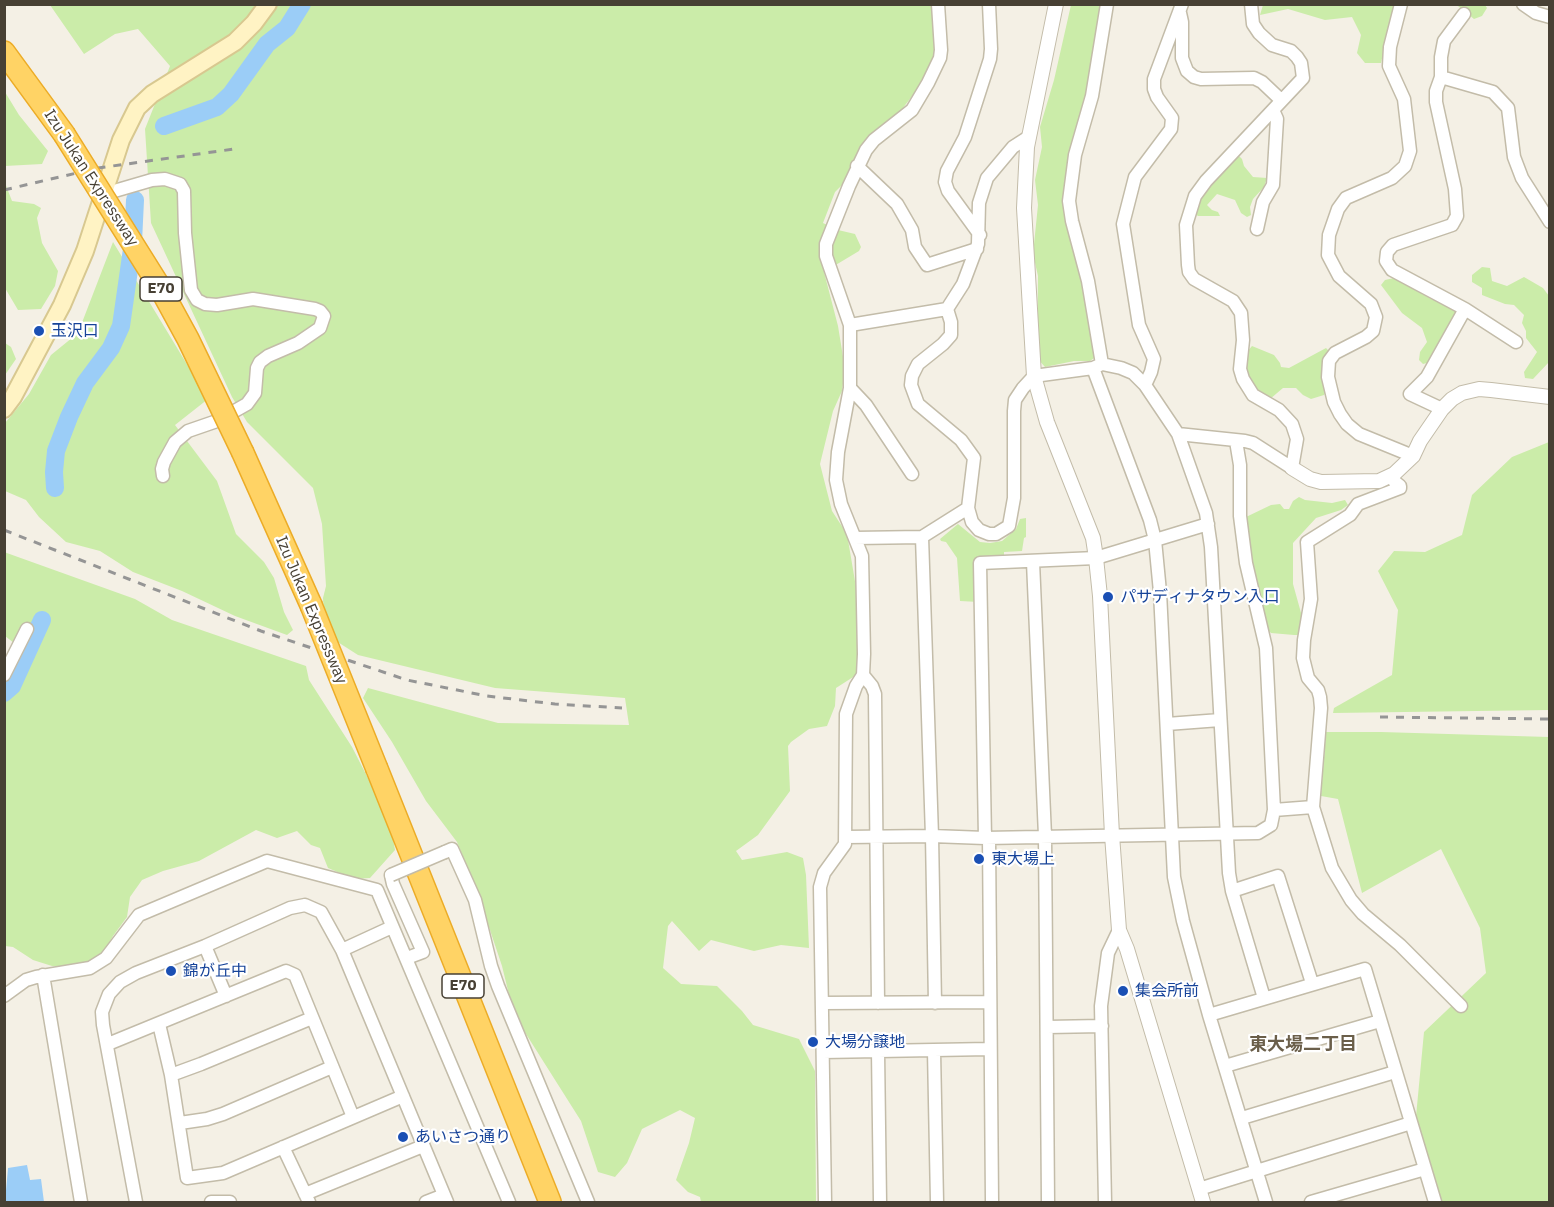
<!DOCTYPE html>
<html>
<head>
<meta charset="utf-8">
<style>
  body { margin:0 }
  #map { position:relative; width:1554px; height:1207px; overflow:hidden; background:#f4f0e5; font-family:"IBM Plex Sans",sans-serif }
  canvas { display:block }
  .frame { position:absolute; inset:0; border:6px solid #474034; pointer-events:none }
</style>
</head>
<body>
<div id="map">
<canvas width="1554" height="1207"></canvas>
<div class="frame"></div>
</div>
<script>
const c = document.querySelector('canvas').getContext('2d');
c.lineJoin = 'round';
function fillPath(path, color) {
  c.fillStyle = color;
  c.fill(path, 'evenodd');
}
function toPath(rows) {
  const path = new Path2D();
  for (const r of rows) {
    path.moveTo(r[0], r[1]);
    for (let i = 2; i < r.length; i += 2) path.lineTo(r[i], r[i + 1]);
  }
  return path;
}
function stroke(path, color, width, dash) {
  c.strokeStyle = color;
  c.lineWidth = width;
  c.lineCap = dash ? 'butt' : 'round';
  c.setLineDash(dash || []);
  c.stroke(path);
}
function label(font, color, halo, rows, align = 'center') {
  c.font = font + ' "IBM Plex Sans","Noto Sans JP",sans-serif';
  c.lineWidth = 4.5;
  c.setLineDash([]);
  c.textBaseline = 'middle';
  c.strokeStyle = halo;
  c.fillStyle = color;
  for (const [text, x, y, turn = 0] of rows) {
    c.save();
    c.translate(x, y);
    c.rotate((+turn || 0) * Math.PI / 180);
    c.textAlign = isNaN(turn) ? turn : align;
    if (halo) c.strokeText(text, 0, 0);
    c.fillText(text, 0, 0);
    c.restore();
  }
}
fillPath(toPath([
  [50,5,934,5,937,54,923,82,848,179,835,192,823,223,838,230,855,234,861,247,859,251,824,272,838,326,845,369,842,391,833,411,820,464,832,511,847,534,857,593,861,672,836,688,835,706,827,726,809,729,791,742,788,746,790,791,758,835,736,851,742,860,787,852,803,858,806,875,809,948,781,945,754,951,711,940,699,951,672,921,668,926,663,968,681,984,717,986,742,1011,753,1025,799,1039,815,1071,816,1202,701,1202,700,1197,688,1192,676,1180,689,1143,695,1118,680,1110,642,1129,627,1163,615,1177,598,1172,581,1121,514,1015,502,966,476,888,457,842,426,801,392,742,363,698,368,688,498,723,629,725,625,698,495,688,358,655,333,639,324,617,323,598,326,586,322,524,313,488,247,422,232,397,151,223,145,129,170,66,138,29,115,34,84,54],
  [1071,5,1102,5,1088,93,1070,154,1063,197,1067,225,1084,286,1097,356,1090,361,1074,361,1045,367,1037,358,1038,276,1033,254,1038,205,1035,180,1042,147,1040,127,1054,80],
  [1263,5,1394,5,1381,63,1365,63,1357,53,1361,35,1352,17,1325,20,1288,9,1260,15],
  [1447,5,1485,5,1487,8,1482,16,1474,19,1458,6],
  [5,92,19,115,48,151,42,164,5,166],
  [1238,155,1242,159,1244,166,1253,177,1267,178,1264,187,1253,199,1250,207,1251,215,1247,217,1241,213,1235,200,1217,194,1207,205,1212,210,1218,212,1220,216,1198,216,1192,211,1198,196],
  [5,183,12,201,34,204,41,208,37,218,42,243,58,271,55,286,41,309,18,310,5,288],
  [113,242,208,399,175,425,217,481,236,534,264,562,274,578,284,612,293,630,287,635,235,616,182,591,133,572,100,551,66,542,39,517,26,500,5,491,5,423,29,394,51,355,78,333],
  [1482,267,1490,268,1492,281,1507,286,1524,277,1543,288,1549,296,1549,362,1533,379,1525,378,1524,372,1537,352,1526,338,1526,331,1522,323,1524,315,1514,305,1505,304,1482,295,1482,288,1472,282,1472,275],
  [1394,278,1431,299,1454,307,1457,314,1452,320,1444,340,1431,362,1423,364,1419,360,1420,352,1427,342,1422,328,1402,313,1381,285,1385,280],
  [5,343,11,347,16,359,5,375],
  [1252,346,1274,355,1280,363,1281,367,1289,368,1326,348,1328,350,1328,387,1324,395,1311,399,1303,395,1296,388,1283,388,1270,399,1260,395,1246,374,1246,353],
  [1549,442,1549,710,1333,713,1334,708,1392,675,1398,610,1378,571,1394,551,1425,552,1462,535,1472,495,1512,457],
  [1299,497,1305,500,1332,503,1345,500,1348,505,1341,510,1316,518,1293,543,1293,584,1303,620,1300,635,1294,635,1271,633,1267,629,1267,621,1255,590,1246,517,1271,505,1280,504,1284,509,1289,509,1293,501],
  [1026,518,1026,537,1024,538,1022,551,1004,552,1004,558,976,560,979,602,960,601,957,558,946,542,941,541,940,539,958,524,980,542,990,543,1002,541,1016,529,1020,519],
  [4,552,135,599,172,620,306,666,309,680,352,747,390,821,395,850,370,878,354,879,328,868,320,848,311,845,297,831,277,838,256,830,199,861,163,871,142,880,130,897,127,917,113,936,103,954,83,964,67,968,52,966,33,960,13,947,5,946,4,680,14,643,5,636],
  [1326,732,1381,732,1549,737,1549,1202,1439,1202,1415,1127,1424,1032,1486,973,1480,928,1441,849,1362,893,1338,799,1321,796]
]), '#cbeca9');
fillPath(toPath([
  [27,1165,30,1180,41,1179,44,1202,5,1202,8,1168]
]), '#9bcdf7');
stroke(toPath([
  [164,126,217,107,231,94,267,44,287,28,302,4],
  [55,488,54,472,56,451,69,417,85,383,111,348,121,326,133,242,135,200],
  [4,693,12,686,42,620]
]), '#9bcdf7', 18);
const minor = toPath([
  [1401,4,1390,47,1389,66,1404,99,1410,151,1405,166,1392,178,1346,198,1338,209,1329,235,1328,255,1339,276,1371,304,1376,317,1373,331,1366,337,1335,353,1329,361,1328,377,1334,402,1340,414,1347,424,1359,434,1413,456],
  [1523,4,1536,13,1550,17],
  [1180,13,1182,22,1182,58,1187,71,1194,77,1201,79,1254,78,1262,82,1281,100],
  [1441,77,1441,57,1444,41,1464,14],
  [857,166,897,204,912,230,915,247,927,265,977,249],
  [104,194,152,180,165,179,180,184,184,191,185,233,191,290,197,300,205,304,217,305,253,299,315,309,320,311,324,316,320,328,298,343,268,356,260,362,257,368,255,393,247,404,217,421,188,431,175,442,164,462,162,469,163,476],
  [1257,229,1263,202,1273,185,1277,119,1273,110],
  [980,235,948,191,945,182,947,171,965,137,990,59,991,49,989,4],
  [850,325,947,309,963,284,978,244,979,203,987,178,1013,147,1027,138],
  [1516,342,1465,309,1392,270,1386,261,1387,252,1393,245,1452,225,1457,216,1455,189,1436,102,1436,91,1441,77,1493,92,1508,108,1514,157,1522,178,1550,222],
  [1102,364,1088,281,1072,221,1069,201,1075,155,1092,96,1107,4],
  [1093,368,1150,520,1155,540,1160,592,1174,877,1183,921,1209,1015,1266,1202],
  [1145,385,1151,372,1154,359,1139,325,1123,224,1135,177,1171,129,1172,118,1157,97,1154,89,1154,79,1182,4],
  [850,388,866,405,912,474],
  [1442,409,1410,394,1427,377,1465,309],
  [1178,434,1245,441,1253,443,1292,468,1297,439,1292,424,1279,410,1253,395,1243,379,1240,369,1243,340,1241,313,1233,301,1194,279,1189,272,1188,265,1186,225,1195,196,1206,181,1303,78,1301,63,1297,57,1291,51,1272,45,1259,33,1253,24,1251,4],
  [1390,476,1395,482,1400,486,1400,488,1358,504,1350,515,1307,542,1311,599,1304,640,1303,658,1308,678,1318,690,1320,697,1321,708,1313,807,1332,868,1351,900,1363,914,1400,945,1461,1006],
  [968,508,972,522,979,530,989,534,996,534,1009,526,1014,498,1014,411,1015,400,1023,388,1034,376,1093,368,1102,364,1121,368,1133,373,1145,385,1178,434,1206,513,1211,547,1229,873,1232,891,1264,998],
  [922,537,932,836,935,1003],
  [855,538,922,537,968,508,974,458,961,440,918,404,911,385,912,376,918,364,943,344,951,335,951,322,947,309],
  [1033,562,1045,836,1048,1202],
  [4,675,27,629],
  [863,675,872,686,875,694,878,1003],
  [1167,724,1220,720],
  [1274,810,1313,807],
  [846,837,932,836,985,838,1258,833,1271,825,1274,810,1266,648,1246,563,1240,516,1240,465,1236,441],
  [985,838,980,563,1096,558,1208,524],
  [989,838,992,1202],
  [445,852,452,849,475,900,491,966,498,986,588,1202],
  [391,875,393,884,423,952,407,958],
  [1232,891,1278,876,1312,983],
  [205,946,226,996],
  [342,950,392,927],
  [43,975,81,1202],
  [4,996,26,980,36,977,90,968,106,958,139,915,267,861,377,890,509,1202],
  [823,1003,989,1002],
  [1209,1015,1365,969,1435,1202],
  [159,1024,171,1075,187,1178,223,1173,403,1096],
  [1047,1027,1102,1026],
  [108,1044,286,971,295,975,353,1117],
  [878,1051,880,1202],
  [934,1051,937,1202],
  [823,1052,989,1049],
  [1225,1066,1380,1021],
  [171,1075,201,1064,312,1018],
  [1242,1118,1395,1072],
  [180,1123,207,1119,223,1114,332,1067],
  [283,1147,309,1202],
  [1199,1189,1411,1123],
  [305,1194,423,1146],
  [136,1202,103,1025,102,1012,109,994,120,982,136,973,205,946,290,908,305,905,321,912,342,950,447,1202],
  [211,1202,230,1202],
  [426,1202,444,1195],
  [825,1202,820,887,824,873,845,844,846,714,856,686,863,675,864,654,862,556,841,504,836,480,838,452,850,388,850,325,826,256,826,244,849,186,866,150,874,140,912,110,928,83,940,58,941,50,938,4],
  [1105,1202,1101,1006,1108,953,1119,930],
  [1311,1202,1425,1169]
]);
const tertiary = toPath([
  [1056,4,1027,147,1024,208,1034,376,1047,422,1093,538,1096,558,1100,596,1112,835,1119,930,1127,949,1203,1202],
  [1292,468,1310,479,1321,482,1379,481,1394,474,1413,456,1420,441,1442,409,1452,399,1462,393,1479,389,1491,390,1550,397]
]);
const secondary = toPath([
  [4,409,13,397,62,305,85,251,121,140,137,108,152,94,235,42,254,23,268,4]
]);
const motorway = toPath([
  [4,52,64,134],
  [243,453,311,605],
  [377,769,550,1202]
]);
stroke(minor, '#c3bca9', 15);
stroke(tertiary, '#c3bca9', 16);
stroke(secondary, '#d8c890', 20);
stroke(motorway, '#ecac27', 24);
stroke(minor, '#fff', 12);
stroke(tertiary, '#fff', 14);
stroke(secondary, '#fff3c4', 16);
stroke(motorway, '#ffd365', 21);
stroke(toPath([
  [4,190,98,168,234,149],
  [4,530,261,631,407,680,487,696,555,704,622,708],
  [1380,717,1550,719]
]), '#959595', 3, [8, 8]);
const minorBridge = toPath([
  [391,875,445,852]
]);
const motorwayBridge = toPath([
  [64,134,158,284,188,339,243,453],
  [311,605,377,769]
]);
stroke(minorBridge, '#c3bca9', 15, []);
stroke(motorwayBridge, '#ecac27', 24, []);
stroke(minorBridge, '#fff', 12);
stroke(motorwayBridge, '#ffd365', 21);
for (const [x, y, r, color] of [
  [39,331,6,"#1a4fb4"],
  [1108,597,6,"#1a4fb4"],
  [979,859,6,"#1a4fb4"],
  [171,971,6,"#1a4fb4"],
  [1123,991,6,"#1a4fb4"],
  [813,1042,6,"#1a4fb4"],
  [403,1137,6,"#1a4fb4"]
]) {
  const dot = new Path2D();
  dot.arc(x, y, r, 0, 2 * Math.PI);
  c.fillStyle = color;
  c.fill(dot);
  stroke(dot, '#fff', 2);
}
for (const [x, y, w] of [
  [161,289,42],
  [463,986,42]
]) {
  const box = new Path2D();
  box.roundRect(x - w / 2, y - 12, w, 24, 4.5);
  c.fillStyle = '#fff';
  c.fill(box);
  stroke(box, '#474034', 1.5);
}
label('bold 15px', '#474034', null, [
  ["E70",161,289],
  ["E70",463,986]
]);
label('16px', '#474034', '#fff', [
  ["Izu Jukan Expressway",91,178,57],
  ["Izu Jukan Expressway",311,610,67]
]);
label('16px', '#164399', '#fff', [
  ["玉沢口",51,331],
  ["パサディナタウン入口",1120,597],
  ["東大場上",991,859],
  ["錦が丘中",183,971],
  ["集会所前",1135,991],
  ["大場分譲地",825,1042],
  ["あいさつ通り",415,1137]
], 'left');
label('bold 18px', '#6b5f4a', '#fff', [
  ["東大場二丁目",1303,1045]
]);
</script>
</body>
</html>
